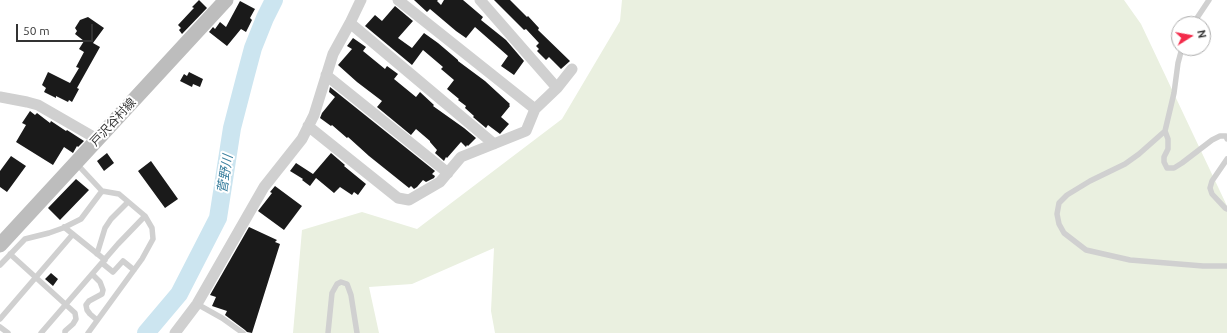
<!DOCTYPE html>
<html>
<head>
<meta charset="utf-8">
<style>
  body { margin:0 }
  #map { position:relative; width:1227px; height:333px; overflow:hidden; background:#fff; font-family:Ubuntu,sans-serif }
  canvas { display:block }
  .north { position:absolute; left:1171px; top:16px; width:40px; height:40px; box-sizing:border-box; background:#fff; border:1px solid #adadad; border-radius:50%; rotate:79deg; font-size:11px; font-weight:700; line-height:16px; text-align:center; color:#333 }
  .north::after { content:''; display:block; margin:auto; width:14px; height:18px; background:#f32b4b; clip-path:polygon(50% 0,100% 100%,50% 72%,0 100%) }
  .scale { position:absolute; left:16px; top:24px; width:77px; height:18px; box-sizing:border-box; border:2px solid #333; border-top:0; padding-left:5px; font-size:12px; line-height:14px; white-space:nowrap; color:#333; -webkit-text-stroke:3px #fff; paint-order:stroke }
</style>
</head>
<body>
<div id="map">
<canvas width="1227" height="333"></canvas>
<div class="north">N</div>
<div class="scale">50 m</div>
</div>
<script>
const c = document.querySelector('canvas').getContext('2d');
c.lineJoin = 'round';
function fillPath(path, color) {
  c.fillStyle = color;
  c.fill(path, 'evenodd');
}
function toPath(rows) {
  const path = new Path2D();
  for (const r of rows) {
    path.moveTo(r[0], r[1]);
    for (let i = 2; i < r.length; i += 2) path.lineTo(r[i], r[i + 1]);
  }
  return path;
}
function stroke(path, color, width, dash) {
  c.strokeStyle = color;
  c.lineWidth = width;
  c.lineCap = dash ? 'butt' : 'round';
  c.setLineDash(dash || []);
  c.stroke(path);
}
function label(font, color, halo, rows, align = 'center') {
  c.font = font + ' Ubuntu,"Noto Sans JP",sans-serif';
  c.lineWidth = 4;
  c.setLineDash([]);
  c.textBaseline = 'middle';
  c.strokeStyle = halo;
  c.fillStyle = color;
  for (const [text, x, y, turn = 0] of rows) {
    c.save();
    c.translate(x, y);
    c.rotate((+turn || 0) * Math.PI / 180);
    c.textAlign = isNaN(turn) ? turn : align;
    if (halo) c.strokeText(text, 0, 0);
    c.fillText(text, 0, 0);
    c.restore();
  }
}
fillPath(toPath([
  [622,0,1124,0,1141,24,1227,206,1227,333,495,333,491,311,494,248,412,284,369,287,379,333,293,333,302,230,362,212,417,229,562,119,620,21]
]), '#eaf0e0');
stroke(toPath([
  [146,333,179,294,218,218,232,128,245,78,253,48,265,18,274,0]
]), '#cce5f0', 18);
fillPath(toPath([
  [199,0,207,8,182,34,179,30,181,28,178,25,192,10,194,8,192,7],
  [414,0,438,0,437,1,441,5,444,0,463,0,483,17,481,20,506,40,524,61,514,75,501,66,508,56,475,27,466,38,456,31,430,9,427,12],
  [494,0,510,0,527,17,528,16,539,28,538,30,570,61,561,69,549,57,546,60,537,51,539,49,536,46,539,43,526,29,524,30],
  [240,1,255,9,250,18,252,20,246,32,241,29,227,46,209,32,213,27,215,29,220,22,226,27],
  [395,6,413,21,398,38,412,48,424,33,438,43,458,60,458,61,485,81,510,104,509,105,510,106,501,117,509,124,500,134,488,125,486,128,473,117,474,116,465,108,466,106,458,100,459,99,447,89,454,80,441,69,443,67,423,50,412,65,365,26,375,15,382,21],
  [88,17,104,28,93,43,100,47,77,88,79,89,72,102,69,100,68,102,56,96,56,98,44,92,46,88,42,85,48,72,70,83,79,68,76,67,84,52,79,49,84,41,75,34,77,31,75,28,80,20],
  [353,38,366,47,363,51,385,69,387,66,398,74,394,79,416,97,420,92,434,105,433,106,464,128,476,138,468,146,467,145,466,147,461,142,447,158,446,157,444,161,435,153,437,150,430,142,430,141,416,129,411,135,377,107,382,101,357,82,338,65,352,49,347,46],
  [189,72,203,79,200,87,193,84,192,87,180,81,184,74,187,76],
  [330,87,435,171,432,174,435,176,434,178,426,182,423,180,417,187,414,189,411,186,409,188,369,156,348,137,347,138,332,125,331,126,320,118,322,113,335,97,329,92],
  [30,111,35,115,37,113,50,123,51,121,66,131,67,130,84,141,78,147,77,146,73,153,64,147,53,165,16,142,26,125,22,123],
  [107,153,114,163,104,171,97,161],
  [331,153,345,165,344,166,366,184,358,195,354,192,352,195,340,187,334,193,316,178,310,186,302,180,303,179,290,171,296,163,313,174],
  [11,156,26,166,7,192,0,187,0,171],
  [151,161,178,199,165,208,138,171],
  [76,179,89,190,60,220,48,208],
  [275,186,302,206,284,230,258,211,272,193,270,192],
  [249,227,277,240,275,242,280,244,252,333,247,332,245,330,225,315,227,311,212,306,216,297,210,295],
  [51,273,58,279,53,286,45,279]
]), '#1a1a1a');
stroke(toPath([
  [1193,24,1209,0],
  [1182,48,1178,63,1174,93,1165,131,1139,154,1125,164,1090,181,1067,195,1059,203,1057,214,1059,224,1064,233,1086,250,1130,260,1203,266,1227,266],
  [1165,131,1168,139,1168,149,1164,157,1164,162,1167,168,1174,168,1182,163,1212,140,1220,136,1226,136,1227,139],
  [1227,159,1212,181,1210,188,1212,194,1225,208,1227,209],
  [76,163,102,191,119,194,145,216,152,228,153,239,142,259,88,333],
  [64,227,105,260],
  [10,254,75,313,76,319,73,324,65,331,65,333],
  [97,254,105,228,111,219,128,202],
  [102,263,113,272,123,261,134,270],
  [0,265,25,239,49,233,63,228,81,219,102,191],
  [92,274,100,282,103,290,102,294,89,301,86,305,87,310,90,314,97,320],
  [197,304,222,318,243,333],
  [0,319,73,234],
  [0,327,8,333],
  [41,333,118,244,145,216],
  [328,333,332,293,337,284,341,282,347,284,351,295,357,333]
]), '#d0d0d0', 5.5);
stroke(toPath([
  [398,0,535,109],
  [480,0,557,88],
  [350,23,494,144],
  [326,75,448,173],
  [0,97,27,102,38,105,97,139],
  [308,126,398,198,409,200,440,182,461,157,526,131,535,109,557,88,572,69],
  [175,333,197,304,264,187,302,139,314,115,333,54,350,23,361,0]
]), '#d0d0d0', 11);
stroke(toPath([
  [0,245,226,0]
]), '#bdbdbd', 15);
label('12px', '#333', '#fff', [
  ["戸沢谷村線",113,122,-47]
]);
label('italic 13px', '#387e9d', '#fff', [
  ["菅野川",225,174,-81]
]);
</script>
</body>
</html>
